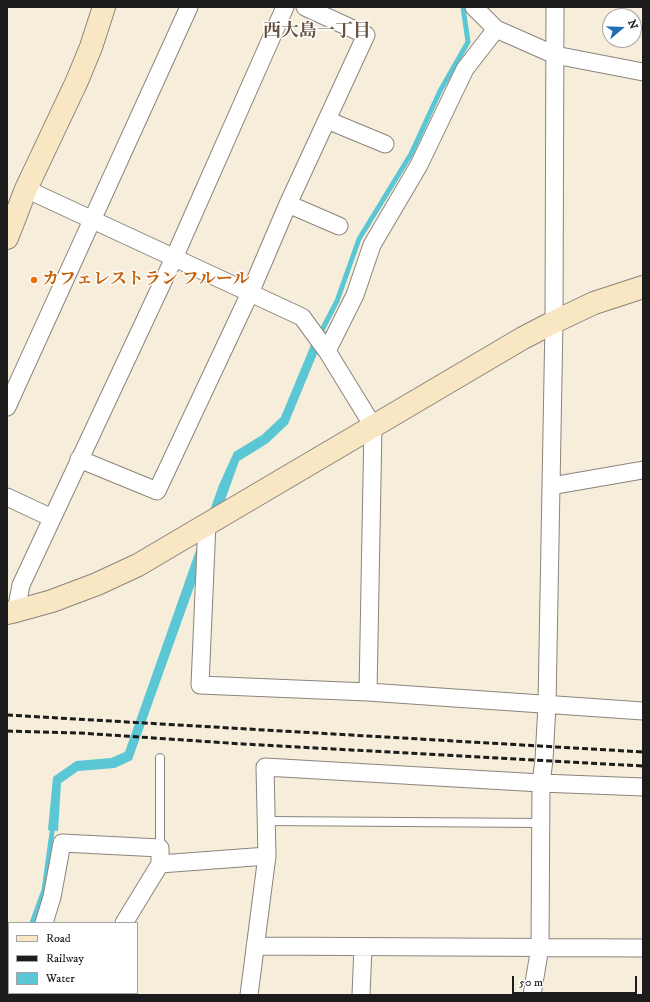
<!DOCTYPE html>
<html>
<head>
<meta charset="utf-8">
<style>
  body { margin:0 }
  #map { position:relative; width:650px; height:1002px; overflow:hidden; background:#f7eddb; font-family:"IM FELL DW Pica",serif }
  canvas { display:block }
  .frame { position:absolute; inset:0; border:8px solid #1c1c1c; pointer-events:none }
  .legend { position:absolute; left:8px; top:922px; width:130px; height:72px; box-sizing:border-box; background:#fff; border:1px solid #a4a4a4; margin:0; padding:5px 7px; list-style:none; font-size:12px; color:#1c1c1c }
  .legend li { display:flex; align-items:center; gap:8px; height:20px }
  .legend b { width:20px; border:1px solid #a4a4a4 }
  .north { position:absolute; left:602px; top:8px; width:40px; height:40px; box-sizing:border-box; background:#fff; border:1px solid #a4a4a4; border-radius:50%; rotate:71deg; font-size:11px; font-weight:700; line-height:16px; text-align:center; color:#1c1c1c }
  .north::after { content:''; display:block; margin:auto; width:14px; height:18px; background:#1f6fb2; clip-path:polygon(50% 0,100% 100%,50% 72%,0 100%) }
  .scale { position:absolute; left:512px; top:976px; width:125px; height:18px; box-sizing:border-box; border:2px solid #1c1c1c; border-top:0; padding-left:5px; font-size:12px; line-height:14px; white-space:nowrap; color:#1c1c1c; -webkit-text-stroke:3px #fff; paint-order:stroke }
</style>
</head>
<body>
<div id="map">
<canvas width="650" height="1002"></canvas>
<div class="frame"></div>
<ul class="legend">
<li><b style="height:5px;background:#f9e7c3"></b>Road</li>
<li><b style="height:5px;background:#1c1c1c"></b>Railway</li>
<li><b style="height:11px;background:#5bc7d4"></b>Water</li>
</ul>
<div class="north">N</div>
<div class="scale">50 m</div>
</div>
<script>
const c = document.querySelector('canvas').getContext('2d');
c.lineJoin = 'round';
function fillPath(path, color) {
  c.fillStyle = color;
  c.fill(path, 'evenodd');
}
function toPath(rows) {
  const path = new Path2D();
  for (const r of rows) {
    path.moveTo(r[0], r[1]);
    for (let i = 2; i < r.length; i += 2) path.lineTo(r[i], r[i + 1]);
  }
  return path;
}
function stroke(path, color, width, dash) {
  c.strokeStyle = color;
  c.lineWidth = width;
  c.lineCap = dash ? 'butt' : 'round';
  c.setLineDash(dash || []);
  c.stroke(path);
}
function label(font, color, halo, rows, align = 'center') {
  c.font = font + ' "IM FELL DW Pica","Noto Serif JP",serif';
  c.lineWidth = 3;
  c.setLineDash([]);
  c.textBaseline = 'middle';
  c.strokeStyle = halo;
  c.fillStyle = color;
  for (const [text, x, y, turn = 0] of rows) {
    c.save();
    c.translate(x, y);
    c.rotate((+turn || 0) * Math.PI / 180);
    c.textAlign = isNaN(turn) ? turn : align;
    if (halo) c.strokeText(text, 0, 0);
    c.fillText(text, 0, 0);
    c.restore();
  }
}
fillPath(toPath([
  [318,328,326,332,288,424,268,443,239,461,132,760,115,768,78,771,61,783,58,831,48,830,53,777,76,761,111,758,125,752,219,485,234,452,262,435,281,417]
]), '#5bc7d4');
stroke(toPath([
  [322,330,337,301,359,239,411,154,440,91,468,42,463,7],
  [32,923,44,890,53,825]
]), '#5bc7d4', 5);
const lane = toPath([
  [266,821,541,823],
  [160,848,160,758]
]);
const street = toPath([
  [474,7,496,29,555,55,643,72],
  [327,120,385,144],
  [26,189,302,317,327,351,373,426,368,692],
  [288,204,339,226],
  [327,351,355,295,372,245,419,165,465,69,496,29],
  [7,407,189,7],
  [79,459,157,491,250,293,288,204,366,35,305,7],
  [551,486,643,470],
  [7,497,52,518],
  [207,523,200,685,368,692,643,711],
  [16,611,21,585,174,258,285,7],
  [160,864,267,856],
  [44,923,52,897,62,843,160,848,160,864,124,923],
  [255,946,643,948],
  [21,995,21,993],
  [80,995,81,993],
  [249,995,267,856,265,767,541,783,643,787],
  [361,995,363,947],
  [532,995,540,947,541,783,544,760,547,705,554,322,555,7]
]);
const secondary = toPath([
  [7,238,26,189,77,81,91,47,104,7],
  [7,613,16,611,52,601,97,584,138,565,523,338,554,322,594,303,643,287]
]);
stroke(lane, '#8a847c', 10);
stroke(street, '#8a847c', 19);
stroke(secondary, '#8a847c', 24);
stroke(lane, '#fff', 8);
stroke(street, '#fff', 17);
stroke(secondary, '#f9e7c3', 22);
stroke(toPath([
  [7,715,643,752],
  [7,731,80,733,243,744,643,766]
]), '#1c1c1c', 3, [6, 3]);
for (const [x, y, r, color] of [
  [34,280,4,"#e8710a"]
]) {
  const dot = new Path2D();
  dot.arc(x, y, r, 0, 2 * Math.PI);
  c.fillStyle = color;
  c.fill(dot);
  stroke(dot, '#fff', 1.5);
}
label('bold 17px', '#c56008', '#fff', [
  ["カフェレストラン フルール",42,280]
], 'left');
label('bold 18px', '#665243', '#fff', [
  ["西大島一丁目",317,32]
]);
</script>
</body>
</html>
